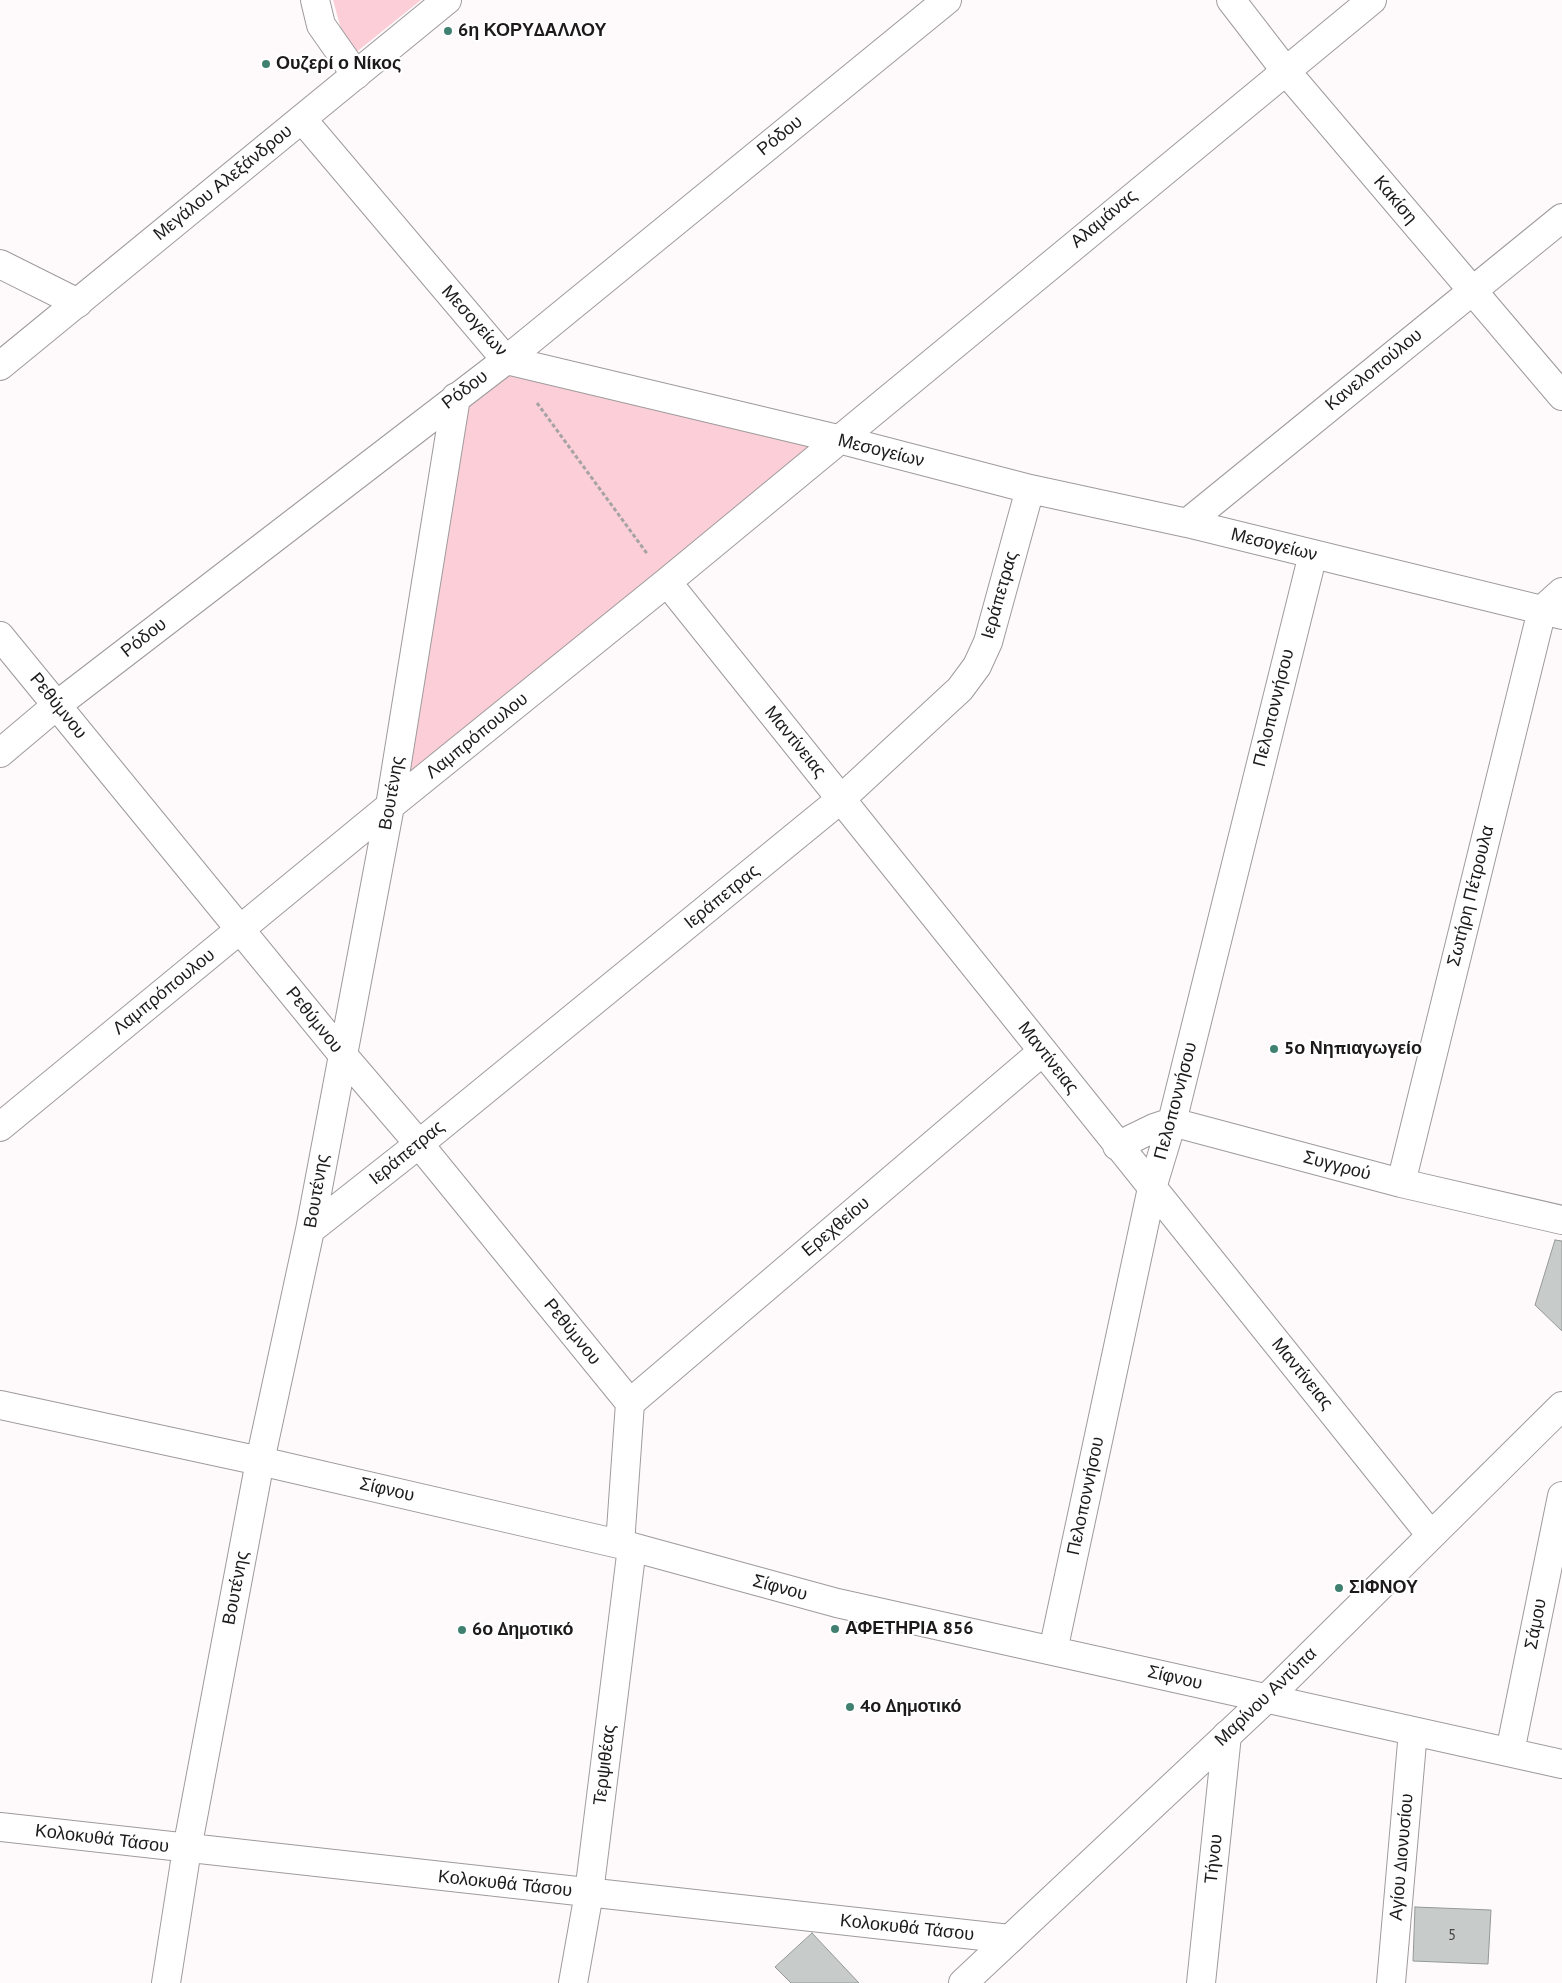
<!DOCTYPE html>
<html>
<head>
<meta charset="utf-8">
<style>
  body { margin:0 }
  canvas { display:block; background:#fef9fa }
</style>
</head>
<body>
<canvas width="1562" height="1983"></canvas>
<script>
const c = document.querySelector('canvas').getContext('2d');
c.lineJoin = 'round';
function fillPath(path, color) {
  c.fillStyle = color;
  c.fill(path, 'evenodd');
}
function toPath(rows) {
  const path = new Path2D();
  for (const r of rows) {
    path.moveTo(r[0], r[1]);
    for (let i = 2; i < r.length; i += 2) path.lineTo(r[i], r[i + 1]);
  }
  return path;
}
function stroke(path, color, width, dash) {
  c.strokeStyle = color;
  c.lineWidth = width;
  c.lineCap = dash ? 'butt' : 'round';
  c.setLineDash(dash || []);
  c.stroke(path);
}
function label(font, color, halo, rows, align = 'center') {
  c.font = font + ' "PT Sans",sans-serif';
  c.lineWidth = 4.5;
  c.setLineDash([]);
  c.textBaseline = 'middle';
  c.strokeStyle = halo;
  c.fillStyle = color;
  for (const [text, x, y, turn = 0] of rows) {
    c.save();
    c.translate(x, y);
    c.rotate((+turn || 0) * Math.PI / 180);
    c.textAlign = isNaN(turn) ? turn : align;
    if (halo) c.strokeText(text, 0, 0);
    c.fillText(text, 0, 0);
    c.restore();
  }
}
fillPath(toPath([
  [333,0,421,0,349,58],
  [513,371,812,445,403,783,467,405]
]), '#fccfd8');
const building = toPath([
  [1555,1240,1562,1241,1562,1331,1535,1305,1555,1240],
  [1415,1907,1491,1910,1488,1964,1413,1961,1415,1907],
  [812,1933,859,1983,791,1983,775,1967,812,1933]
]);
fillPath(building, '#c7ccca');
stroke(building, '#949997', 1);
const street = toPath([
  [315,0,321,25,356,75],
  [1231,0,1285,70,1562,396],
  [302,119,506,360,838,439,1030,489,1187,523,1562,615],
  [0,264,78,303],
  [1187,523,1562,218],
  [667,582,1430,1534],
  [0,636,342,1054,419,1144,630,1403],
  [0,753,57,705,506,360,947,0],
  [0,1127,390,806,667,582,1372,0],
  [1117,1146,1154,1128,1172,1122,1401,1183,1562,1220],
  [1401,1183,1542,610,1562,592],
  [310,1230,419,1144,841,799,960,689,977,666,988,642,1030,489],
  [630,1403,1043,1051],
  [0,1405,260,1461,632,1547,837,1603,1562,1764],
  [620,1544,630,1403],
  [1053,1651,1152,1188,1172,1122,1313,554],
  [1510,1752,1562,1496],
  [0,1827,1010,1939],
  [166,1983,187,1849,260,1461,310,1230,390,806,456,397],
  [573,1983,589,1893,632,1547],
  [1201,1983,1227,1735],
  [1391,1983,1413,1731]
]);
const secondary = toPath([
  [0,366,447,0],
  [963,1983,1267,1698,1562,1406]
]);
stroke(street, '#9f9b9c', 30);
stroke(secondary, '#9f9b9c', 30);
stroke(toPath([
  [537,403,648,555]
]), '#a7a3a4', 3, [4, 2.5]);
stroke(street, '#fff', 28);
stroke(secondary, '#fff', 28);
for (const [x, y, r, color] of [
  [448,31,5,"#3f8070"],
  [266,64,5,"#3f8070"],
  [1274,1049,5,"#3f8070"],
  [1339,1588,5,"#3f8070"],
  [835,1629,5,"#3f8070"],
  [462,1630,5,"#3f8070"],
  [850,1707,5,"#3f8070"]
]) {
  const dot = new Path2D();
  dot.arc(x, y, r, 0, 2 * Math.PI);
  c.fillStyle = color;
  c.fill(dot);
  stroke(dot, '#fff', 2);
}
label('15px', '#474646', null, [
  ["5",1452,1936]
]);
label('bold 18px', '#1c1a1a', '#fff', [
  ["6η ΚΟΡΥΔΑΛΛΟΥ",458,31],
  ["Ουζερί ο Νίκος",276,64],
  ["5ο Νηπιαγωγείο",1284,1049],
  ["ΣΙΦΝΟΥ",1349,1588],
  ["ΑΦΕΤΗΡΙΑ 856",845,1629],
  ["6ο Δημοτικό",472,1630],
  ["4ο Δημοτικό",860,1707]
], 'left');
label('18px', '#1c1a1a', '#fff', [
  ["Ρόδου",780,136,-39],
  ["Μεγάλου Αλεξάνδρου",223,183,-39],
  ["Κακίση",1395,200,50],
  ["Αλαμάνας",1104,219,-40],
  ["Μεσογείων",474,321,48],
  ["Κανελοπούλου",1374,370,-39],
  ["Ρόδου",465,390,-37],
  ["Μεσογείων",881,451,14],
  ["Μεσογείων",1274,545,14],
  ["Ιεράπετρας",1000,595,-74],
  ["Ρόδου",144,638,-38],
  ["Ρεθύμνου",58,706,51],
  ["Πελοποννήσου",1274,708,-76],
  ["Λαμπρόπουλου",477,736,-39],
  ["Μαντίνειας",795,742,51],
  ["Βουτένης",392,793,-80],
  ["Σωτήρη Πέτρουλα",1471,896,-76],
  ["Ιεράπετρας",722,897,-39],
  ["Λαμπρόπουλου",164,992,-39],
  ["Ρεθύμνου",314,1020,51],
  ["Μαντίνειας",1048,1058,52],
  ["Πελοποννήσου",1176,1101,-75],
  ["Ιεράπετρας",407,1153,-39],
  ["Συγγρού",1337,1166,15],
  ["Βουτένης",317,1191,-80],
  ["Ερεχθείου",836,1227,-40],
  ["Ρεθύμνου",572,1332,51],
  ["Μαντίνειας",1302,1374,51],
  ["Σίφνου",387,1490,13],
  ["Πελοποννήσου",1086,1496,-78],
  ["Βουτένης",236,1588,-79],
  ["Σίφνου",780,1588,15],
  ["Σάμου",1536,1624,-79],
  ["Σίφνου",1175,1678,13],
  ["Μαρίνου Αντύπα",1266,1697,-44],
  ["Τερψιθέας",605,1765,-83],
  ["Κολοκυθά Τάσου",102,1839,7],
  ["Αγίου Διονυσίου",1402,1857,-85],
  ["Τήνου",1214,1859,-84],
  ["Κολοκυθά Τάσου",505,1884,6],
  ["Κολοκυθά Τάσου",907,1928,6]
]);
</script>
</body>
</html>
